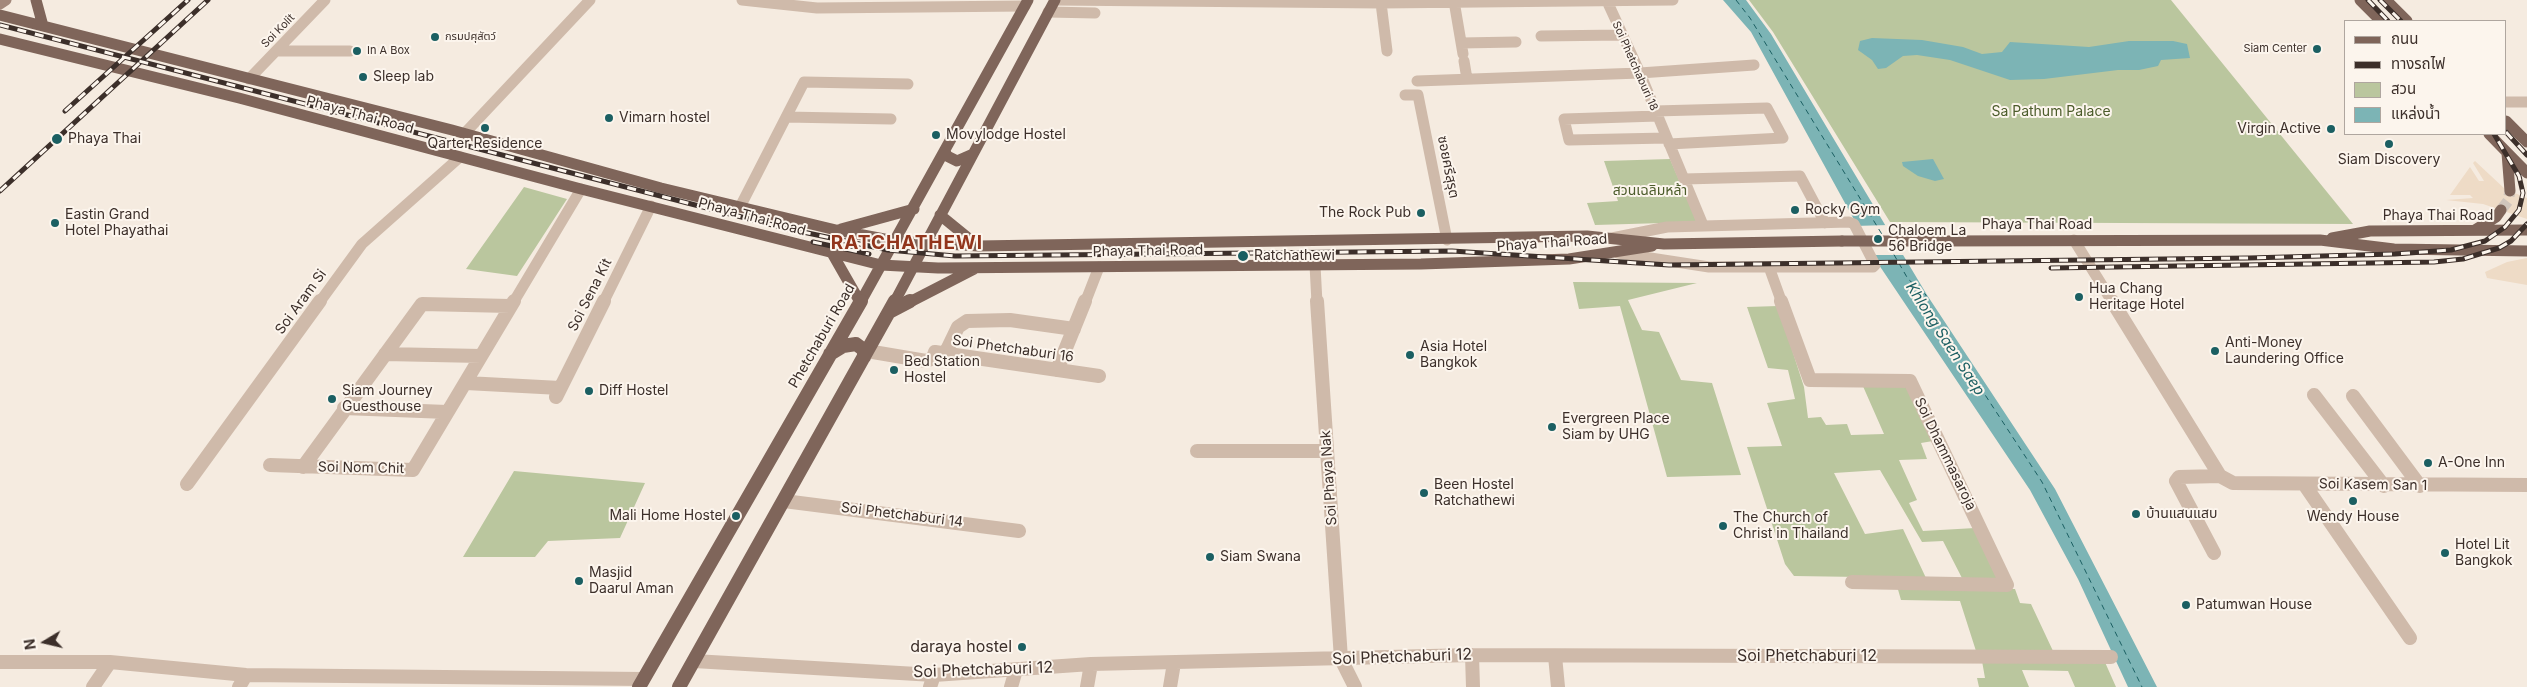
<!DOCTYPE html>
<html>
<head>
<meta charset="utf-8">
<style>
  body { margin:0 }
  #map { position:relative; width:2527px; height:687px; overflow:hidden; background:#f5ebe0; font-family:Inter,"Noto Sans Thai",sans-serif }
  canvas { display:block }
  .legend { position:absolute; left:2344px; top:20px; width:162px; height:115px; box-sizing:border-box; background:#fcf5ed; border:1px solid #afa69f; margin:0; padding:6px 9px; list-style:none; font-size:15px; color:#3c2f2a }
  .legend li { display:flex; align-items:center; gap:10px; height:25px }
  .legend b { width:25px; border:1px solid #afa69f }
  .north { position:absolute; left:20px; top:617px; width:50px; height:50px; -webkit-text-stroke:4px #fcf5ed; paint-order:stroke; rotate:261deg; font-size:14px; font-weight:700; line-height:20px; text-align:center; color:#3c2f2a }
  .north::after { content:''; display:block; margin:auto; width:18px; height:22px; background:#3c2f2a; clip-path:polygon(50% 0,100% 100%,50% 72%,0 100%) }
</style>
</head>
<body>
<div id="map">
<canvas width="2527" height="687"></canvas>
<ul class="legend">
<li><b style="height:6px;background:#7f655a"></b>ถนน</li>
<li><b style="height:6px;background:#3c2f2a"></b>ทางรถไฟ</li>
<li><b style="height:14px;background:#bac69e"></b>สวน</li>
<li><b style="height:14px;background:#7cb4b5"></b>แหล่งน้ำ</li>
</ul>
<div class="north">N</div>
</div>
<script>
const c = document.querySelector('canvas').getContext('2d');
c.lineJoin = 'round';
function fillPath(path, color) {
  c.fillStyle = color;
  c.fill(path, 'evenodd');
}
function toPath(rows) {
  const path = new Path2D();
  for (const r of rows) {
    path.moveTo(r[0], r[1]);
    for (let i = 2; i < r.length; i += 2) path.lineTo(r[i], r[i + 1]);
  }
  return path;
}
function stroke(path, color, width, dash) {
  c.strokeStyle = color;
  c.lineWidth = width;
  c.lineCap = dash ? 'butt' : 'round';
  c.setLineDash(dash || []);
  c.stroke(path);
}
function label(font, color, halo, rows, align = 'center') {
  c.font = font + ' Inter,"Noto Sans Thai",sans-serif';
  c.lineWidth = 4;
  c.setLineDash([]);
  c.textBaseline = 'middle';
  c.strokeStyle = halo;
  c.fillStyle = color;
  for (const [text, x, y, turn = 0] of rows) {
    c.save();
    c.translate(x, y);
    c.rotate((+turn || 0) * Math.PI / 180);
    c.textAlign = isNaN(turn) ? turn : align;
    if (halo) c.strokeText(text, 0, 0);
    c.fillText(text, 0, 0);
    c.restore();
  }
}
fillPath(toPath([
  [1749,0,2171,0,2353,224,1890,222,1773,32],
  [1670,159,1697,222,1595,225,1587,203,1618,201,1604,161],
  [524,187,567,199,517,276,466,269],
  [1573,282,1697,283,1628,300,1642,330,1659,332,1681,380,1712,383,1741,475,1667,477,1620,306,1579,309],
  [1778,306,1804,387,1808,418,1821,417,1826,425,1847,424,1851,435,1884,434,1862,384,1907,383,1933,441,1921,443,1927,459,1899,460,1917,500,1909,503,1923,531,1975,528,2001,581,1963,580,1943,541,1922,542,1880,470,1834,473,1865,534,1903,529,1926,578,1794,576,1785,564,1747,447,1782,446,1767,403,1795,399,1788,370,1768,368,1747,307],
  [514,471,645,483,620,538,548,541,535,557,463,557],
  [1897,586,2015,589,2020,603,2031,604,2053,651,1976,651,1960,601,1901,600],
  [2104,660,2116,687,2075,687,2068,671,2022,670,2029,687,1979,687,1977,678,1985,678,1982,661]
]), '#bac69e');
fillPath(toPath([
  [2475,161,2505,189,2527,198,2527,219,2483,204,2446,200,2473,198,2470,195,2450,195,2470,167,2479,181,2484,181,2473,163],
  [2527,258,2527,285,2487,278,2485,272,2507,262]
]), '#eedbc6');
fillPath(toPath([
  [1723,0,1746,0,1771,34,1927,295,2055,489,2157,687,2128,687,2078,579,2030,490,1879,265,1751,32],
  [1872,38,1922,40,1963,47,1982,54,2002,52,2010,42,2089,47,2129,41,2173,41,2187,44,2190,58,2161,60,2158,66,2139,70,2118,70,2044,79,2010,80,1950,60,1917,55,1903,56,1886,68,1878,69,1872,60,1858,50,1860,41],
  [1933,159,1944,179,1935,181,1918,176,1903,166,1902,162]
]), '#7cb4b5');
fillPath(toPath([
  [1889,225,1906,255,1871,255,1854,226]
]), '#f5ebe0');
stroke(toPath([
  [1736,0,1750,18,1883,236],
  [1889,246,1908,279,1926,295,1927,306,2042,482,2142,687]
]), '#1b5f62', 1, [5.5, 4.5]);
stroke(toPath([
  [2501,210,2508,201,2510,191]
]), '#d0c5bc', 11, [11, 5.5]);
stroke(toPath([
  [742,0,817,8,1025,6],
  [1055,0,1381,3,1673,0],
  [1454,1,1463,54],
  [1607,1,1640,73,1703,225],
  [1381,3,1387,51],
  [1048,12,1095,13],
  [1541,36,1622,35],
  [1461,43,1516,42],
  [276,51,350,51],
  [1464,61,1467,79],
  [249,79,325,0],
  [1417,81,1640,73,1754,65],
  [1405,95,1418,95,1447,240],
  [2506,102,2527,102],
  [1655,111,1767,108,1783,138,1669,144],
  [1658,116,1564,119,1569,140,1667,138],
  [786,117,891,119],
  [464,134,590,0],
  [1684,179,1800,176,1825,223],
  [740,207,804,82,908,84],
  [1612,238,1667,227,1849,222,1854,224,1875,265,1873,267,1709,267,1618,253],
  [2074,240,2113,303],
  [1315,265,1317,303],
  [1769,267,1782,303],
  [319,303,362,244,460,157],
  [513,303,581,189],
  [603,303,651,206],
  [1085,303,1099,267]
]), '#cfbaaa', 11);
stroke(toPath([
  [1317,301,1341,659,1355,687],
  [1781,301,1810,380,1910,381,2007,585,1852,582],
  [2112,301,2220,476,2233,483,2527,485],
  [867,351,926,361,933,358,935,352,1099,376],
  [385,354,481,356],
  [945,354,958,327,967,321,1010,320,1074,329],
  [1057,370,1085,301],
  [466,383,560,388],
  [2314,395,2384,486],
  [2353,396,2420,486],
  [556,397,604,301],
  [344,408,447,412],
  [1197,451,1327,451],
  [270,465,413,470,514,301],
  [303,467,422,304,510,306],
  [187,484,320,301],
  [2304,484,2410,638],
  [784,501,1019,531],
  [2214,553,2176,481,2179,477,2220,476],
  [1472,655,1473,687],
  [1555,656,1558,687],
  [694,661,934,675,1091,664,1472,655,2111,657],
  [0,662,110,662,246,675,643,679],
  [93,687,110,662],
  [239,687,246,675],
  [930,687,934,675],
  [1011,687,1016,670],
  [1087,687,1091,664],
  [1170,687,1174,663]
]), '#cfbaaa', 14);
stroke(toPath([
  [0,4,6,0]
]), '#a3887b', 11);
stroke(toPath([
  [36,0,43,26],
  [2360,0,2381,21],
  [2386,0,2407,21],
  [0,15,452,130,661,188,836,230,895,241,978,246,1587,236,1664,244,1842,241],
  [0,39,239,98,581,189,881,265,938,268,1421,264,1569,259,1652,246],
  [2506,121,2527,142],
  [2489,134,2527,173],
  [945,151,947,156,957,161,973,154],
  [2507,153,2510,191],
  [940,215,978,246],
  [841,229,914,209],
  [2475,230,2496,217,2501,210],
  [2332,238,2370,231,2527,230],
  [1935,241,2320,240,2394,249,2527,251],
  [832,253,860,302],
  [860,303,1028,0],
  [894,303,1055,0],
  [908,303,974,269]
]), '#7f655a', 11);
stroke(toPath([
  [889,312,910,301],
  [830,354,843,346,856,344,864,350,864,357],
  [639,687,861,301],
  [679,687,895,301]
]), '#7f655a', 14);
const rail = toPath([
  [2368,0,2388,21],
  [2380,0,2401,21],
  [0,25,784,228,888,250,955,256,1452,251,1669,265,2249,258,2395,254,2451,250,2485,241,2505,227,2519,210,2523,193,2519,176,2494,134],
  [65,111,188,0],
  [2506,132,2527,155],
  [0,191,208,0],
  [813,242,869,254],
  [2051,268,2434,262,2463,259,2499,248,2511,241,2527,224]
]);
stroke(rail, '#3c2f2a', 5);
stroke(rail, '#fcf5ed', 3, [9]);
stroke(toPath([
  [1842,241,1935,241]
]), '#7f655a', 11);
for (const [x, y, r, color] of [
  [435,37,5,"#1b5f62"],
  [2317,49,5,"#1b5f62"],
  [357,51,5,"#1b5f62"],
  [363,77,5,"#1b5f62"],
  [609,118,5,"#1b5f62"],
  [485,128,5,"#1b5f62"],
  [2331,129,5,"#1b5f62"],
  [936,135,5,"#1b5f62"],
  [57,139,6,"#1b5f62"],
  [2389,144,5,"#1b5f62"],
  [1795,210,5,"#1b5f62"],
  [1421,213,5,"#1b5f62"],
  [55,223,5,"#1b5f62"],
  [1878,239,5,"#1b5f62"],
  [1243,256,6,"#1b5f62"],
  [2079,297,5,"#1b5f62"],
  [2215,351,5,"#1b5f62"],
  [1410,355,5,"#1b5f62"],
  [894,370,5,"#1b5f62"],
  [589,391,5,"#1b5f62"],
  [332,399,5,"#1b5f62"],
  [1552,427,5,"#1b5f62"],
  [2428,463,5,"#1b5f62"],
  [1424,493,5,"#1b5f62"],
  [2353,501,5,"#1b5f62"],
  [2136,514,5,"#1b5f62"],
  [736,516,5,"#1b5f62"],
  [1723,526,5,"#1b5f62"],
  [2445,553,5,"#1b5f62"],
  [1210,557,5,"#1b5f62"],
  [579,581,5,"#1b5f62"],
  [2186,605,5,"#1b5f62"],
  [1022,647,5,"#1b5f62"]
]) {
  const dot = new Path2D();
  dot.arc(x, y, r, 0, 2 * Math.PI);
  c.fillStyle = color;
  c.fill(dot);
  stroke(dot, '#fcf5ed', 2);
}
label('11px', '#3c2f2a', '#fcf5ed', [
  ["Soi Kolit",278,31,-46],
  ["Soi Phetchaburi 18",1635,66,66]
]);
label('11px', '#3c2f2a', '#fcf5ed', [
  ["กรมปศุสัตว์",445,37],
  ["Siam Center",2307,49,"right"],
  ["In A Box",367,51]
], 'left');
label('14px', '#3c2f2a', '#fcf5ed', [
  ["Sleep lab",373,77],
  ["Vimarn hostel",619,118],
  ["Virgin Active",2321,129,"right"],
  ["Movylodge Hostel",946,135],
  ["Phaya Thai",68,139],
  ["Qarter Residence",485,144,"center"],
  ["Siam Discovery",2389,160,"center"],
  ["Rocky Gym",1805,210],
  ["The Rock Pub",1411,213,"right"],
  ["Eastin Grand",65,215],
  ["Hotel Phayathai",65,231],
  ["Chaloem La",1888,231],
  ["56 Bridge",1888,247],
  ["Ratchathewi",1254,256],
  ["Hua Chang",2089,289],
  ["Heritage Hotel",2089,305],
  ["Anti-Money",2225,343],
  ["Laundering Office",2225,359],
  ["Asia Hotel",1420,347],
  ["Bangkok",1420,363],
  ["Bed Station",904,362],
  ["Hostel",904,378],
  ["Siam Journey",342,391],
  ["Guesthouse",342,407],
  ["Diff Hostel",599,391],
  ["Evergreen Place",1562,419],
  ["Siam by UHG",1562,435],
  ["A-One Inn",2438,463],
  ["Been Hostel",1434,485],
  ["Ratchathewi",1434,501],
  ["บ้านแสนแสบ",2146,514],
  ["Mali Home Hostel",726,516,"right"],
  ["Wendy House",2353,517,"center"],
  ["The Church of",1733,518],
  ["Christ in Thailand",1733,534],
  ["Hotel Lit",2455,545],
  ["Bangkok",2455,561],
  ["Siam Swana",1220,557],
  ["Masjid",589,573],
  ["Daarul Aman",589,589],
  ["Patumwan House",2196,605]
], 'left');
label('14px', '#4c5c2b', '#fcf5ed', [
  ["Sa Pathum Palace",2051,112],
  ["สวนเฉลิมหล้า",1650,191]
]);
label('14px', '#3c2f2a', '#fcf5ed', [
  ["Phaya Thai Road",360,115,15],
  ["ซอยศรีสุรุต",1448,167,79],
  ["Phaya Thai Road",2438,216],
  ["Phaya Thai Road",752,217,15],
  ["Phaya Thai Road",2037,225],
  ["Phaya Thai Road",1552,243,-4],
  ["Phaya Thai Road",1148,251,-1],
  ["Soi Sena Kit",590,295,-63],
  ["Soi Aram Si",301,302,-54],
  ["Phetchaburi Road",822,336,-60],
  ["Soi Phetchaburi 16",1013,349,8],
  ["Soi Dhammasaroja",1945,454,64],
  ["Soi Nom Chit",361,468,1],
  ["Soi Phaya Nak",1329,478,-94],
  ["Soi Kasem San 1",2373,485,1],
  ["Soi Phetchaburi 14",902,515,7]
]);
label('italic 15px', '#1b5f62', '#fcf5ed', [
  ["Khlong Saen Saep",1945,339,57]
]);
label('16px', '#3c2f2a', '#fcf5ed', [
  ["daraya hostel",1012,647]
], 'right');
label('16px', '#3c2f2a', '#fcf5ed', [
  ["Soi Phetchaburi 12",1807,656],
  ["Soi Phetchaburi 12",1402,657,-2],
  ["Soi Phetchaburi 12",983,670,-2]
]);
c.letterSpacing = '1px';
label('bold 19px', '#92351c', '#fcf5ed', [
  ["RATCHATHEWI",907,243]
]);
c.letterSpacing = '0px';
</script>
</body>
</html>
